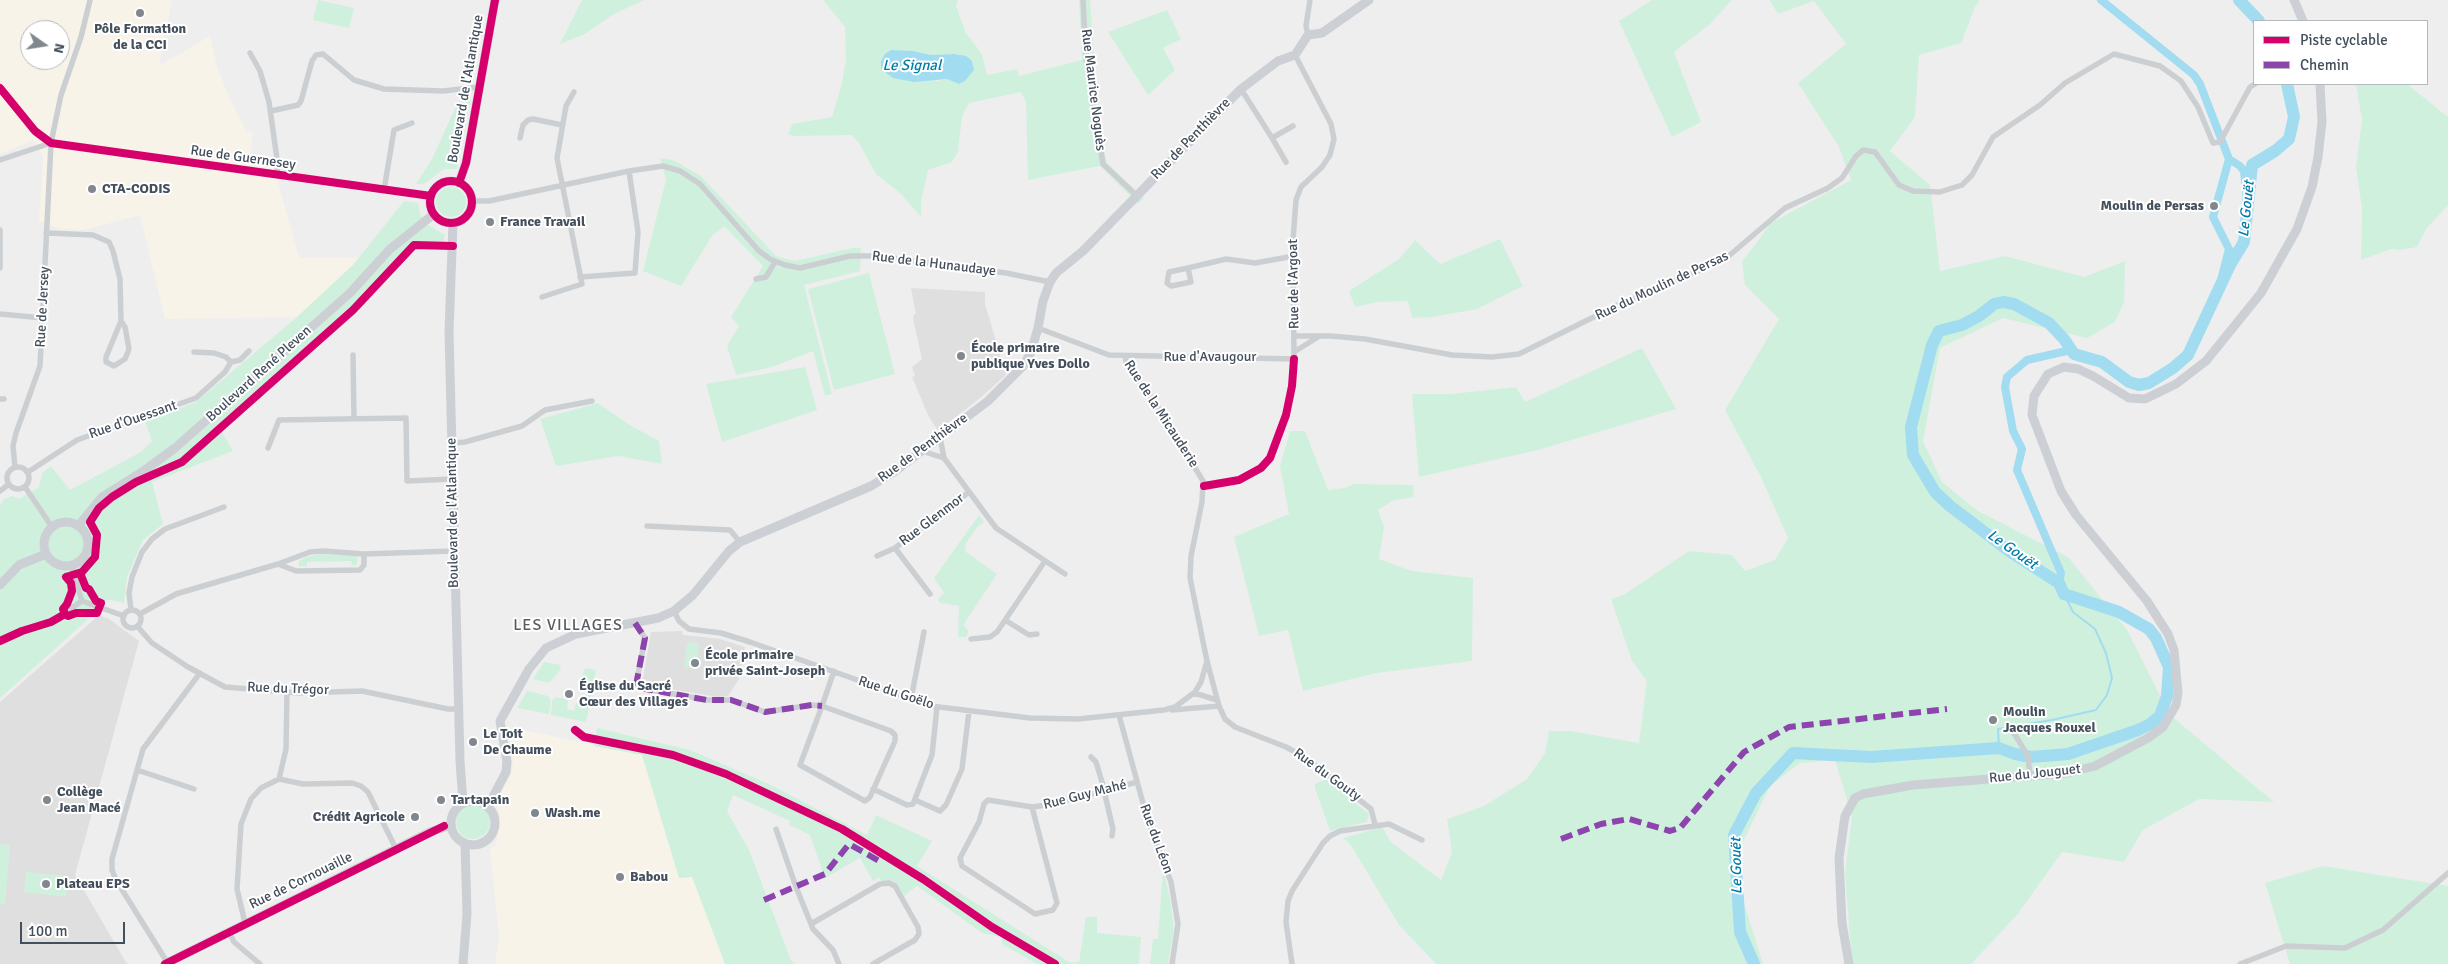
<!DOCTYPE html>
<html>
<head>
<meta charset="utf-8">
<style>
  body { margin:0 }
  #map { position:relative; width:2448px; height:964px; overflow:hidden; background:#efeeee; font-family:Signika,sans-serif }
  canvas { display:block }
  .legend { position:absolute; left:2253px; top:20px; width:175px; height:65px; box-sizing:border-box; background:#fff; border:1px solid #b4b9be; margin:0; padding:6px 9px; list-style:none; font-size:15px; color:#444f5c }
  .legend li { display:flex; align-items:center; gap:10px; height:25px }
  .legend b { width:25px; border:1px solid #b4b9be }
  .north { position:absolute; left:20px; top:20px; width:50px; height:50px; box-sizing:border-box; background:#fff; border:1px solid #b4b9be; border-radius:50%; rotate:103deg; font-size:14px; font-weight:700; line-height:20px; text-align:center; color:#444f5c }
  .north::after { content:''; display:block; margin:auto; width:18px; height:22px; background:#80878f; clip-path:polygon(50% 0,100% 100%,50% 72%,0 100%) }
  .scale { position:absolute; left:20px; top:922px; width:105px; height:22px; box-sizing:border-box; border:2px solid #444f5c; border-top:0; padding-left:6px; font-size:15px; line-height:18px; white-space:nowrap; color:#444f5c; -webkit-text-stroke:4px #fff; paint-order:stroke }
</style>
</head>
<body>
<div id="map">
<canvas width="2448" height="964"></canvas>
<ul class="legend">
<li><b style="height:6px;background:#d6006c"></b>Piste cyclable</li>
<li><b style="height:6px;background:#8e44ad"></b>Chemin</li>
</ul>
<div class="north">N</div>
<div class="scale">100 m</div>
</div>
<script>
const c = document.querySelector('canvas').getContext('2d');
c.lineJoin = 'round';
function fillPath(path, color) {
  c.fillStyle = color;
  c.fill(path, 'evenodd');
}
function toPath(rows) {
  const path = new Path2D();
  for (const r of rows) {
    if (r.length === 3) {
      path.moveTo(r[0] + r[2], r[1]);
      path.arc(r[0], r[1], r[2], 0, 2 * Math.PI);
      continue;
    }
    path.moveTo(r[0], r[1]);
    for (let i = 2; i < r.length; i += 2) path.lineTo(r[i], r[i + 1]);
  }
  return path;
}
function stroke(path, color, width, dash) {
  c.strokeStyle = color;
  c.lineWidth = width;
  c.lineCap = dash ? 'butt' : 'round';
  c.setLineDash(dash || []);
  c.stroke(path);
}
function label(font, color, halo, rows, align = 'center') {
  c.font = font + ' Signika,sans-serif';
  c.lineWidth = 4;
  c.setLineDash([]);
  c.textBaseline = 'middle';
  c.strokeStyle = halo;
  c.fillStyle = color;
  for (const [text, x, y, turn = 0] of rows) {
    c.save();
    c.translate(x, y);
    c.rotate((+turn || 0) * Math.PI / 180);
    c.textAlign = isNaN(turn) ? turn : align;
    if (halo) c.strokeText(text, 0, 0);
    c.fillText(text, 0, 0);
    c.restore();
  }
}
fillPath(toPath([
  [0,0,172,0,159,66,210,36,218,70,230,99,246,131,253,132,249,160,273,164,299,258,360,258,297,317,165,319,140,215,84,230,60,229,39,221,43,156,34,140,0,154],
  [30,30,60,30,60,60,30,60],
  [505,726,642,755,679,878,692,876,725,964,495,964,499,937,490,848,496,846,500,815,496,802,511,775,513,760,508,739,504,733]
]), '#f7f3e8');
fillPath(toPath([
  [911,288,985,292,985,304,1006,375,980,398,938,431,928,415,912,377,915,376,912,367,922,359,913,319,914,314,916,314],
  [99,615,109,619,139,641,75,875,127,964,0,964,0,702],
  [682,631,683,635,720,639,745,647,739,679,728,696,717,697,642,684,651,632]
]), '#e0dfe0');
fillPath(toPath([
  [318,0,354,8,349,28,313,20],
  [582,0,644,0,614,14,583,35,560,44],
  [823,0,958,0,956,6,966,33,982,54,987,75,1017,69,1019,76,1082,60,1079,0,1090,0,1100,134,1107,163,1144,198,1138,204,1100,166,1028,180,1026,102,1021,92,969,103,962,116,958,152,952,162,928,170,921,202,921,217,901,194,876,174,859,143,852,135,794,136,788,134,792,124,832,117,841,87,846,60,845,27],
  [913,51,931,55,954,54,972,61,974,70,965,81,959,84,947,79,936,81],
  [1652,0,1732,0,1709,25,1674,52,1701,122,1672,137,1619,21],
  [1770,0,1980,0,1975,7,1961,43,1919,55,1915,117,1890,151,1930,185,1940,271,2005,256,2084,277,2125,261,2124,302,2115,322,2087,338,2003,318,1940,348,1923,441,1942,482,1978,511,2068,557,2127,630,2169,714,2274,802,2199,799,2143,830,2124,862,2062,852,2017,915,1971,964,1852,964,1845,873,1852,816,1835,760,1800,763,1770,786,1732,865,1763,964,1436,964,1399,925,1350,844,1343,838,1382,827,1391,842,1441,880,1452,852,1447,819,1484,806,1527,779,1545,753,1549,731,1570,731,1639,743,1647,681,1632,661,1611,599,1625,594,1689,551,1732,555,1745,571,1775,560,1788,538,1762,479,1725,410,1779,319,1745,285,1742,262,1771,223,1851,180,1839,147,1798,83,1846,44,1814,1,1778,14],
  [1167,10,1181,39,1163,48,1175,70,1148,95,1108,32],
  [2356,84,2407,84,2448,117,2448,205,2426,229,2417,247,2399,250,2391,249,2361,260,2362,209,2356,167,2362,120],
  [471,98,457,169,444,169,424,184,416,184,432,159,457,104,462,100],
  [660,158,673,160,701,176,776,256,795,261,852,248,861,248,860,271,804,285,832,394,825,396,813,351,772,367,736,375,727,346,739,326,731,317,763,266,724,226,712,236,681,286,643,271,666,180],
  [451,202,15],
  [404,201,418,203,420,214,428,225,445,235,443,244,413,244,349,312,219,427,233,451,152,482,163,524,143,540,127,577,124,603,111,600,105,601,94,614,0,698,0,505,4,499,12,496,19,499,39,487,42,473,51,466,70,490,141,452,152,441,145,421,196,402,297,317,353,265],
  [1500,239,1523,286,1477,309,1433,317,1412,318,1408,301,1378,302,1355,307,1349,291,1399,259,1415,240,1440,264],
  [869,273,895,374,834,390,808,289],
  [1642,348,1676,409,1538,450,1419,477,1412,394,1451,394,1516,387,1525,402],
  [805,367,817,410,722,442,706,384],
  [598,403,628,424,659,441,662,464,619,456,556,466,540,419],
  [1290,431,1305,431,1328,490,1344,488,1354,484,1413,485,1414,497,1394,500,1378,510,1384,527,1379,559,1412,571,1473,578,1472,661,1377,673,1303,691,1288,630,1259,636,1234,537,1289,514,1280,466],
  [979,515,984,522,977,527,965,545,966,552,997,574,965,622,964,626,969,631,966,637,958,637,959,606,940,603,938,599,944,593,934,578],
  [322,554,356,556,358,559,357,564,352,566,351,561,307,562,307,567,299,566,299,561,306,557],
  [687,642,699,643,697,669,684,667],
  [544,662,561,665,559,672,549,683,533,679],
  [585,668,596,670,586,722,551,715,552,701,555,697,568,699,567,709,574,711,576,703,585,704,587,688,579,687],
  [527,691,548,696,551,701,549,714,517,708],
  [597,728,690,750,771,785,867,835,876,815,932,841,917,866,1069,962,1079,962,1086,917,1097,917,1097,933,1141,937,1139,964,1037,964,1002,944,1001,937,982,933,917,886,904,896,893,881,881,881,879,877,873,881,860,858,825,878,810,835,789,825,790,821,733,795,727,811,749,850,791,960,795,964,725,964,692,877,679,878,642,755,594,746],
  [1326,779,1369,814,1367,822,1330,831,1315,788,1315,784],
  [473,822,17],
  [0,844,10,845,5,904,0,904],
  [2323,866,2448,886,2448,964,2290,964,2265,883],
  [1163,868,1170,899,1174,928,1172,941,1168,964,1150,964,1153,939,1158,939],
  [26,872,68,876,66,897,24,892]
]), '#d0f0de');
fillPath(toPath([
  [891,50,913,51,931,55,954,54,966,56,972,61,974,70,965,81,959,84,947,79,914,82,893,78,881,69,881,61,885,54]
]), '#a1dcf1');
stroke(toPath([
  [1999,748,1998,729,2052,720,2096,710,2107,695,2112,678,2106,653,2095,629,2073,612,2064,594]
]), '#a1dcf1', 2);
stroke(toPath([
  [2101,0,2194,75,2200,84,2229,159,2240,166,2244,171,2248,210],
  [2218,292,2229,249,2213,217,2229,159],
  [2059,583,2061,573,2017,470,2022,449,2013,431,2005,387,2007,377,2027,360,2071,350]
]), '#a1dcf1', 8);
stroke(toPath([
  [2239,0,2259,21],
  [1754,964,1740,932,1734,835,1756,793,1793,753,1871,757,1999,748,2015,754,2031,757,2068,754,2138,730,2150,724,2160,716,2167,696,2169,667,2156,638,2149,629,2119,612,2064,594,2059,583,2012,553,1950,506,1935,492,1913,455,1911,427,1932,345,1939,331,1962,325,1979,316,1994,304,2003,302,2014,304,2049,323,2064,339,2074,354,2102,362,2129,382,2139,385,2149,383,2173,368,2188,355,2230,265,2244,242,2252,165,2275,151,2289,139,2294,117,2287,84]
]), '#a1dcf1', 12);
stroke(toPath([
  [1083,0,1086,59,1103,164,1137,196],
  [1308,35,1306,26,1310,0],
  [250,53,260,71,269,102,278,166,276,175],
  [0,88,35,131,51,143,431,196],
  [1241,89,1272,138,1293,126],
  [271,111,298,105,301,101,312,61,316,55,323,54,354,80,384,89,443,91,479,87],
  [520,138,523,125,528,120,533,119,562,125],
  [1272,138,1286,162],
  [0,160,51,143],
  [384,190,394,130,412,123],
  [472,201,489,201,629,171,663,166,680,171,700,184,759,251,770,259,785,265,800,268,850,256,877,256,1006,273,1050,282],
  [0,230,0,268],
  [46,233,93,235,109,242,113,251,120,279,121,321,125,327,129,349,125,359,114,366,106,362,106,357,121,321],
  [1188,268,1191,282,1171,286,1167,283,1169,272,1188,268,1226,259,1255,263,1294,256],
  [580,277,635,273,638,232,629,171],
  [756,279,766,277,775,262],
  [542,297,582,284,557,158,566,106,574,92],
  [0,314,43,318],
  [1038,328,1109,355,1294,359],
  [1295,336,1331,336,1365,339,1452,355,1492,357,1519,354,1618,305,1724,260,1785,208,1828,188,1842,178,1856,156,1863,150,1875,152,1899,185,1913,191,1940,192,1962,185,1972,175,1993,137,2040,105,2065,83,2114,54,2160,66,2181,81,2198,107,2213,143,2220,142,2250,87,2255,84],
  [1294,352,1318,337],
  [353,355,354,418],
  [1125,356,1127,366,1155,402,1203,481,1202,502,1191,556,1190,578,1207,661,1219,706,1225,719,1235,727,1286,747,1306,758,1371,809,1375,824],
  [231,362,240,360,249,351],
  [0,399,4,399],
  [452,443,465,442,522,426,545,410,592,401],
  [268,448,279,420,406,418,407,481,452,479],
  [925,449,928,453,944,458,940,437],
  [944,458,996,528,1065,574],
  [18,478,11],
  [15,467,13,446,16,433,40,366,51,143,61,95,81,37,90,0],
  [28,472,77,440,196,398,225,372,231,362,226,357,214,353,194,352],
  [1204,486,1239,480,1261,468,1270,458,1277,442,1286,415,1292,386,1294,359,1293,240,1296,200,1301,187,1322,167,1330,155,1334,139,1331,124,1295,55],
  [25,487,52,527],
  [0,491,9,484],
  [647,526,730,530,740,542],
  [877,556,895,548],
  [278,564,296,571,360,570,364,565,364,554],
  [71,565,82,601],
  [930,594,895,548,969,492],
  [82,601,124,616],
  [131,610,129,593,132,577,142,552,152,539,165,529,224,507],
  [132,619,9],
  [674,611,679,621,689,629,721,633,750,642,931,706,1030,718,1078,719,1164,710,1175,707,1195,692,1201,682,1207,661],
  [140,614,176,594,278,564,310,552,323,551,364,554,454,551],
  [1005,620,1029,635,1037,634],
  [635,623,645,638,636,685,640,688,707,700,731,700,765,712,812,705,822,706,891,731,895,735,895,741,870,797,865,801,800,765,822,706,834,671],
  [137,626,152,643,188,667,225,687,299,693,362,691,448,709,458,709],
  [971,639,990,637,997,632,1045,561],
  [0,641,22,631,51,622,82,601],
  [1194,693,1217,700],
  [911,699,924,632],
  [1172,710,1219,706],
  [1119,715,1147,818,1171,882,1178,924,1172,964],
  [2009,725,2028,756,2030,776],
  [1091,757,1096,762,1102,782,1113,829,1112,836],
  [137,770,194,789],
  [279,779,303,784,352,783,361,786,368,792,396,849],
  [873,789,907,805,913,804,932,755,937,707],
  [915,800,940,811,946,805,962,769,969,711],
  [1032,807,1057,903,1053,910,1035,914,962,866,960,858,979,822,984,804,988,800,1032,807,1054,804,1137,782],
  [776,829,796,887,813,929,833,950,839,964],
  [245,923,237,889,241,824,251,799,261,788,279,779,286,749,287,691],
  [811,924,880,884,889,883,895,886,918,927,919,934,915,940,873,964],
  [229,932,234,942,260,964],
  [167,962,116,880,112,870,112,859,143,749,200,673],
  [1292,964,1286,922,1288,901,1292,891,1323,843,1330,836,1340,831,1389,824,1422,840],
  [2240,964,2286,946,2345,948,2383,930,2448,873]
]), '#cccfd2', 5.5);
stroke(toPath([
  [2294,0,2303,21],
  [451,202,21],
  [459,183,466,163,495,0],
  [453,223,449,332,460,761,463,803],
  [66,544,22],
  [78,526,102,497,145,470,175,448,350,293,390,249,434,214],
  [0,585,19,565,46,554],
  [473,823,22],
  [488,806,506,772,507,762,500,721,529,669,546,648,576,634,658,618,674,611,693,595,729,551,740,542,871,486,894,472,988,401,1024,365,1031,352,1038,328,1043,301,1050,282,1056,273,1083,251,1241,89,1278,61,1295,55,1308,35,1322,33,1369,0],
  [165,964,430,832,451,825],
  [463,964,467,914,465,843],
  [1849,964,1842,923,1839,858,1845,816,1855,798,1863,794,1913,785,2067,773,2095,766,2148,738,2163,727,2176,705,2178,693,2174,650,2168,634,2147,601,2076,515,2061,491,2032,415,2034,396,2048,374,2064,367,2078,369,2093,376,2129,398,2145,399,2176,384,2206,361,2261,293,2297,229,2312,187,2318,157,2322,122,2320,84]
]), '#cccfd4', 9);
stroke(toPath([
  [635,623,645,638,636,685,640,688,707,700,731,700,765,712,812,705,822,706],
  [1561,839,1601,824,1629,819,1670,831,1680,828,1744,752,1789,727,1947,709],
  [764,900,825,874,849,844,881,862]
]), '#8e44ad', 6, [12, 6]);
stroke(toPath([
  [0,88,35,131,51,143,431,196],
  [451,202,21],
  [459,183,466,163,495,0],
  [1204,486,1239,480,1261,468,1270,458,1286,415,1292,386,1294,359],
  [66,577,82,572,95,557,97,535,90,522,99,508,112,497,136,482,182,462,353,310,414,245,453,246],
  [66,577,71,583,72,591,67,604,63,609,65,614,68,616,76,613,97,613,101,603,96,601,89,589,86,588,80,573],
  [0,641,22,631,51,622,65,614],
  [575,730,584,737,673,755,726,774,842,829,923,879,992,927,1055,964],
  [165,964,444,826]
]), '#d6006c', 8);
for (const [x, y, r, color] of [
  [140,13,5,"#80878f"],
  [92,189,5,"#80878f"],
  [2214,206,5,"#80878f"],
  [490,222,5,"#80878f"],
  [961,356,5,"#80878f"],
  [695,663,5,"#80878f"],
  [569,694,5,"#80878f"],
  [1993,720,5,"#80878f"],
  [473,742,5,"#80878f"],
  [47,800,5,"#80878f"],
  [441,800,5,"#80878f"],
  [535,813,5,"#80878f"],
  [415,817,5,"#80878f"],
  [620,877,5,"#80878f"],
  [46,884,5,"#80878f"]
]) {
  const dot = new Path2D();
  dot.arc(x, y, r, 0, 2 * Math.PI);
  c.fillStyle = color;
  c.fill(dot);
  stroke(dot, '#fff', 2);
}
label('bold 14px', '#444f5c', '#fff', [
  ["Pôle Formation",140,29,"center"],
  ["de la CCI",140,45,"center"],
  ["CTA-CODIS",102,189],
  ["Moulin de Persas",2204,206,"right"],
  ["France Travail",500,222],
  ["École primaire",971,348],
  ["publique Yves Dollo",971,364],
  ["École primaire",705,655],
  ["privée Saint-Joseph",705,671],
  ["Église du Sacré",579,686],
  ["Cœur des Villages",579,702],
  ["Moulin",2003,712],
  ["Jacques Rouxel",2003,728],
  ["Le Toit",483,734],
  ["De Chaume",483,750],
  ["Collège",57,792],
  ["Jean Macé",57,808],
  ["Tartapain",451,800],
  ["Wash.me",545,813],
  ["Crédit Agricole",405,817,"right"],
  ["Babou",630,877],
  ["Plateau EPS",56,884]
], 'left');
label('14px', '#444f5c', '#fff', [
  ["Boulevard de l'Atlantique",466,89,-80],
  ["Rue Maurice Noguès",1093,90,83],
  ["Rue de Penthièvre",1191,139,-46],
  ["Rue de Guernesey",243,158,8],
  ["Rue de la Hunaudaye",934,264,7],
  ["Rue de l'Argoat",1294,284,-91],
  ["Rue du Moulin de Persas",1662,286,-25],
  ["Rue de Jersey",43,307,-87],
  ["Rue d'Avaugour",1210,357],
  ["Boulevard René Pleven",259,374,-42],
  ["Rue de la Micauderie",1161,414,57],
  ["Rue d'Ouessant",133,420,-19],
  ["Rue de Penthièvre",923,448,-36],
  ["Boulevard de l'Atlantique",453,513,-91],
  ["Rue Glenmor",932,520,-37],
  ["Rue du Trégor",288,689,2],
  ["Rue du Goëlo",896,693,18],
  ["Rue du Jouguet",2035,774,-6],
  ["Rue du Gouty",1327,775,36],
  ["Rue Guy Mahé",1085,795,-14],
  ["Rue du Léon",1156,839,70],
  ["Rue de Cornouaille",301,881,-26]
]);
label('italic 15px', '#027da9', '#fff', [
  ["Le Signal",912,66],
  ["Le Gouët",2247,209,-84],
  ["Le Gouët",2012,550,35],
  ["Le Gouët",1737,866,-91]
]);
c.letterSpacing = '1px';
label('16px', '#595d62', '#fff', [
  ["LES VILLAGES",568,626]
]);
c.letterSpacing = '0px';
</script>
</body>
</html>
